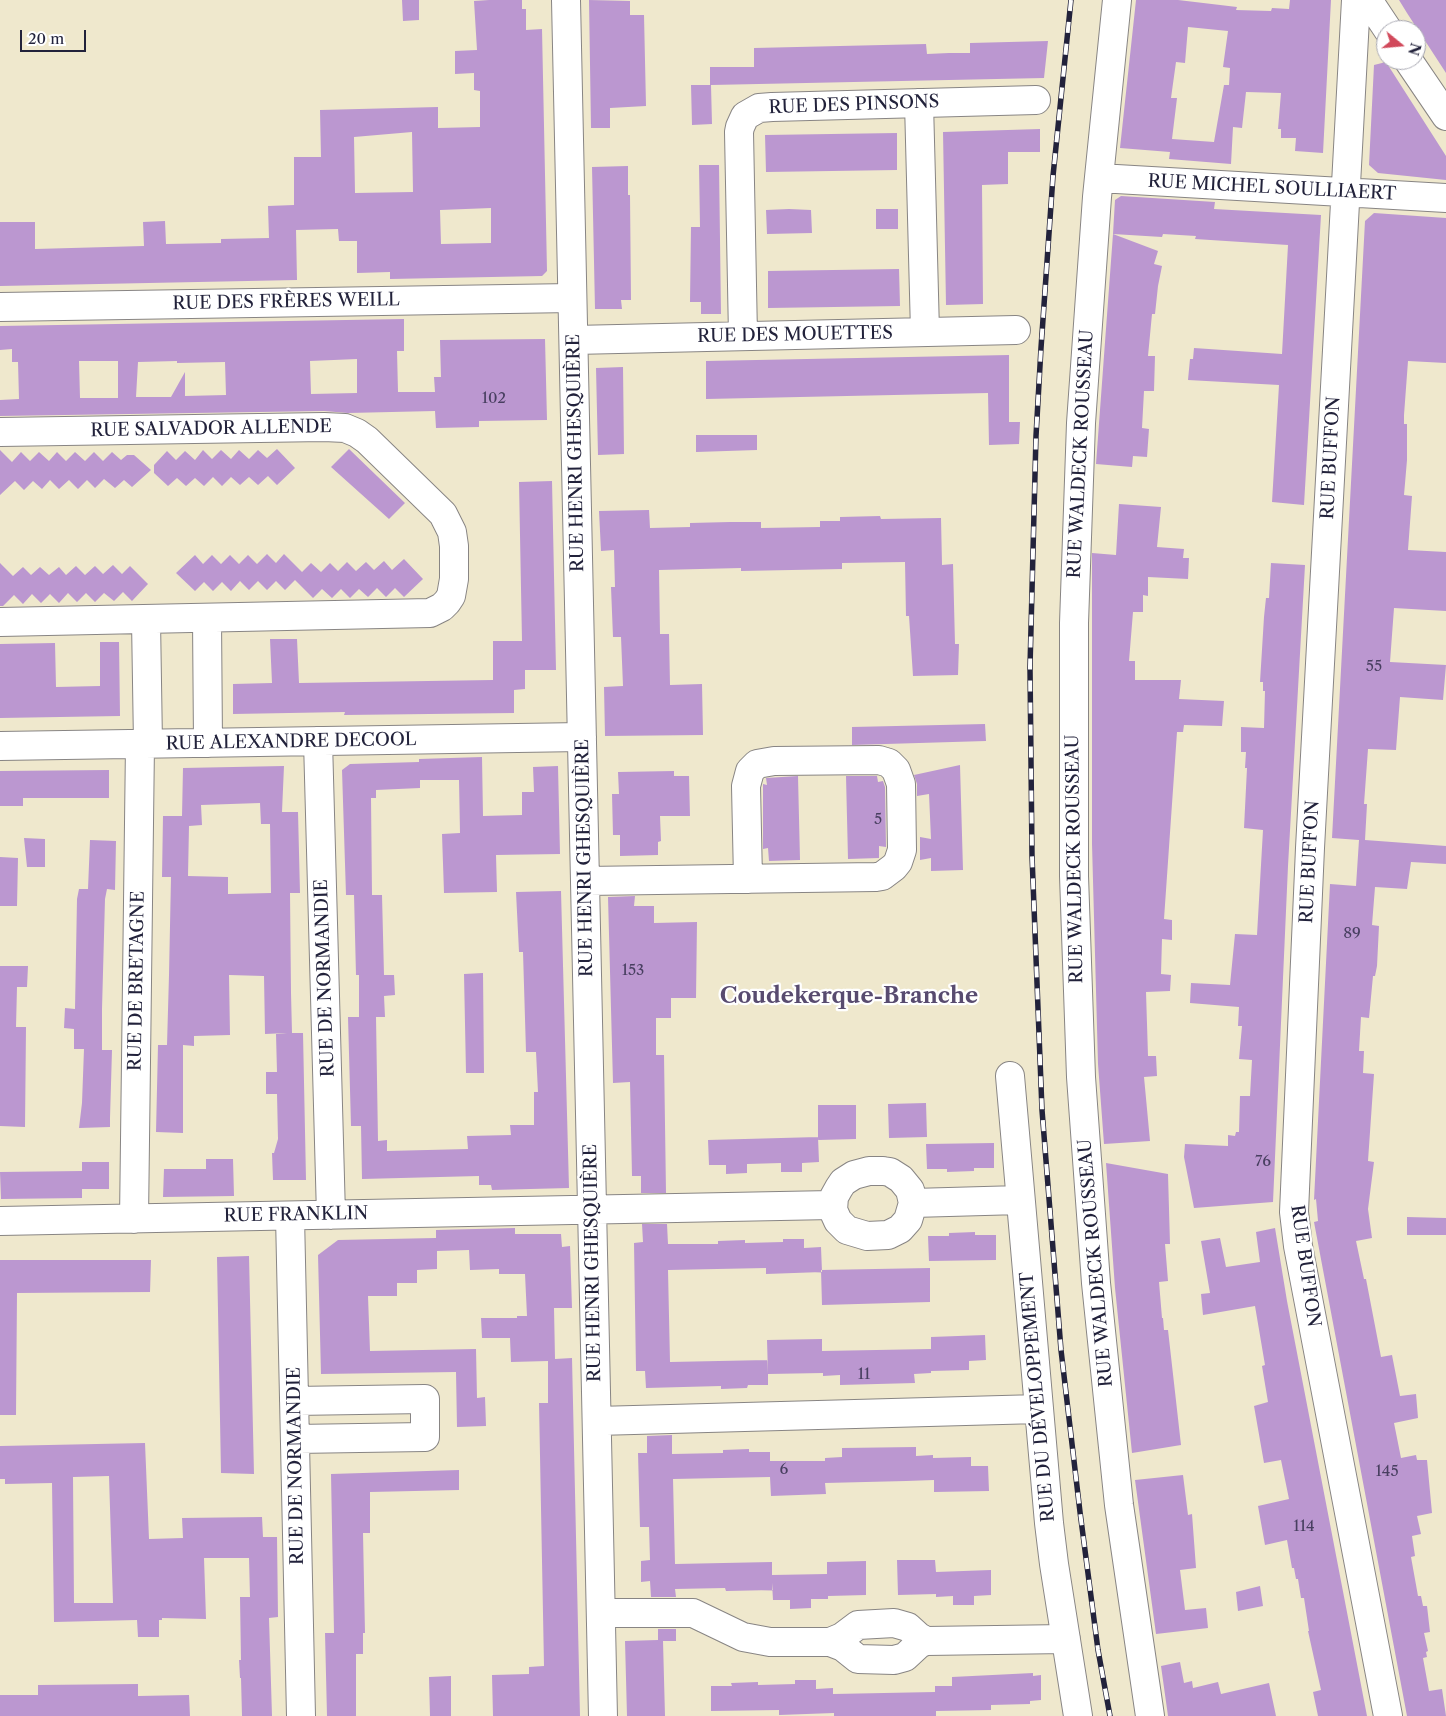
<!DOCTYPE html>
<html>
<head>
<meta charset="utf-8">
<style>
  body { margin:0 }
  #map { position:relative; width:1446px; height:1716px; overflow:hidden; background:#efe8cd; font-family:"Libre Caslon Text",serif }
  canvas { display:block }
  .north { position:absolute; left:1376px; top:20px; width:50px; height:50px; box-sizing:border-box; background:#fff; border:1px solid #a7a7b1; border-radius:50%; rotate:107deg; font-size:14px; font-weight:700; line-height:20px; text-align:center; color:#22223b }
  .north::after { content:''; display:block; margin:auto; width:18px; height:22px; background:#d1495b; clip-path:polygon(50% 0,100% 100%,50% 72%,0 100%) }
  .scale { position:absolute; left:20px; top:30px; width:66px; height:22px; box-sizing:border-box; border:2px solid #22223b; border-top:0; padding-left:6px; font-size:15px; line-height:18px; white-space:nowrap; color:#22223b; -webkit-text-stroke:4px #fff; paint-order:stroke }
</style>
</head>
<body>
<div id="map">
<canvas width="1446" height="1716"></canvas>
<div class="north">N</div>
<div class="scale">20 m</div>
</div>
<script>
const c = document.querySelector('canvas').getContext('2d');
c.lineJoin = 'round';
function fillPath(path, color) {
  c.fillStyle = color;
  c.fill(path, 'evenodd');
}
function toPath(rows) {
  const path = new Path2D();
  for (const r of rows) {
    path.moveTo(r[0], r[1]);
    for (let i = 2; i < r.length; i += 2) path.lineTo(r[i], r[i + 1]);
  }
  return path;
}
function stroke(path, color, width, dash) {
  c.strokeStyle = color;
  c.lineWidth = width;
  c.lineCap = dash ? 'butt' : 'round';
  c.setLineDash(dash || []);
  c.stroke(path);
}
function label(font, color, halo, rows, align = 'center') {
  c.font = font + ' "Libre Caslon Text",serif';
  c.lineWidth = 4.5;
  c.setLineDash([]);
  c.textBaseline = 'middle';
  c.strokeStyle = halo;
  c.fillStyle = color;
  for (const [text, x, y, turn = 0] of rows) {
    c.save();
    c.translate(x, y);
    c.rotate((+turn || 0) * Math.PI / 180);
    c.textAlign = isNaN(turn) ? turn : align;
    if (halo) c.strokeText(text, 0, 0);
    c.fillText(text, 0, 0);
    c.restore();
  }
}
fillPath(toPath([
  [402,0,419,0,419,20,403,21],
  [489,0,522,0,522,9,526,9,526,30,542,29,547,271,542,276,390,279,390,272,357,273,357,241,339,241,338,229,296,230,297,280,0,286,0,222,35,222,35,249,144,246,143,222,165,221,166,244,221,243,221,239,269,238,268,206,294,205,294,157,321,157,320,110,438,107,438,128,480,127,480,91,474,90,474,73,455,74,455,51,477,50,474,1],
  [412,132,413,192,355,193,354,137],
  [491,208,491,243,441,244,440,210],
  [589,0,630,1,630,15,644,15,646,106,610,108,610,128,591,128],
  [1136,0,1178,0,1237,7,1236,10,1271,11,1272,8,1289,9,1290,0,1331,0,1323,153,1295,151,1296,138,1281,138,1281,129,1278,129,1281,93,1246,92,1242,128,1233,127,1231,164,1169,159,1170,152,1120,148],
  [1188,27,1228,31,1223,67,1230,68,1229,85,1224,85,1214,142,1172,139,1177,98,1171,98,1176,62,1185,63],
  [1399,0,1446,0,1446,73,1407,13],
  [1048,41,1044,78,711,85,712,124,692,125,691,85,710,85,710,67,754,67,754,48,926,44,927,54,949,53,970,53,970,43],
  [1386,62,1446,156,1446,180,1378,173,1369,165,1374,65],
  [1040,129,1040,152,1008,152,1008,184,982,185,983,304,946,305,943,132],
  [897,133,897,170,766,172,765,135],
  [699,165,719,165,721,314,701,314,701,302,690,302,691,227,700,227],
  [628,166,628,195,630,195,631,300,621,300,622,309,595,309,592,167],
  [1121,196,1215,202,1214,209,1321,215,1304,505,1272,502,1279,385,1188,380,1190,359,1193,359,1194,348,1282,354,1288,245,1195,239,1196,236,1163,234,1162,237,1113,234,1115,200],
  [789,209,811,210,812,233,767,234,766,210],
  [876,209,898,209,898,229,876,229],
  [1374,213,1446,218,1446,363,1408,361,1404,415,1404,424,1407,424,1407,460,1404,495,1412,496,1408,550,1446,552,1446,611,1394,608,1390,662,1446,665,1443,700,1400,697,1396,750,1368,749,1364,804,1367,804,1365,840,1446,846,1446,864,1411,862,1407,889,1375,887,1372,925,1379,926,1377,966,1375,976,1373,976,1369,1018,1361,1017,1359,1051,1364,1051,1363,1073,1374,1074,1368,1161,1374,1162,1368,1209,1372,1238,1356,1241,1364,1279,1366,1279,1381,1357,1392,1355,1400,1396,1416,1394,1418,1418,1394,1423,1401,1458,1416,1455,1417,1460,1427,1460,1432,1513,1417,1516,1421,1534,1412,1536,1415,1556,1411,1557,1418,1596,1421,1596,1423,1606,1427,1606,1430,1632,1424,1633,1428,1651,1426,1652,1427,1657,1423,1658,1429,1691,1442,1689,1446,1716,1407,1716,1314,1222,1318,1221,1316,1199,1314,1200,1330,884,1356,886,1359,840,1332,838,1365,221],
  [1113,234,1158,251,1154,264,1162,266,1158,286,1155,314,1152,314,1148,356,1155,356,1154,391,1144,391,1142,428,1149,429,1147,457,1133,456,1132,467,1096,464],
  [899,269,900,306,768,308,768,271],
  [404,319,404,351,397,351,398,392,435,392,434,377,441,377,440,340,545,339,547,420,479,421,479,427,436,428,435,411,348,413,324,411,0,416,0,400,19,399,18,362,12,362,12,349,0,350,0,326],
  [357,359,357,393,311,394,310,361],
  [79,361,118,361,118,398,80,398],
  [177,361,177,363,225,362,226,395,185,396,185,372,171,397,136,397,138,362],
  [1009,355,1009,422,1020,422,1019,444,989,445,988,393,706,399,706,361],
  [623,367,624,454,598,455,596,368],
  [696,435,757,435,757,450,696,452],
  [277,449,295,468,277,485,268,476,258,485,249,477,240,485,231,477,222,486,213,477,204,486,195,478,186,486,177,478,168,486,154,473,154,465,167,451,176,460,185,451,195,460,203,450,212,459,221,450,231,459,239,450,249,459,258,450,267,458],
  [349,449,405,503,389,519,331,467],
  [0,450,12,462,21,452,30,461,39,452,49,461,57,452,66,461,75,452,85,461,94,452,103,461,112,452,121,460,127,455,134,455,151,470,132,487,124,480,115,488,104,479,95,488,87,480,78,489,69,480,59,489,50,480,42,489,33,481,24,490,15,481,0,495],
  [552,481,556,670,525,670,525,689,514,690,514,713,344,715,345,712,233,714,233,684,272,683,270,639,297,639,299,683,493,680,493,641,522,641,519,482],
  [1119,504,1161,507,1157,547,1184,549,1183,558,1189,558,1188,579,1148,577,1148,596,1143,595,1143,612,1133,612,1129,661,1135,661,1135,680,1181,680,1179,699,1224,701,1222,726,1184,725,1183,732,1177,732,1164,919,1172,920,1172,940,1162,939,1161,974,1171,975,1170,991,1146,992,1148,1056,1156,1056,1157,1076,1144,1077,1150,1141,1104,1144,1098,1064,1092,844,1092,553,1116,555],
  [649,510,650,528,690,527,690,523,730,522,761,522,761,528,820,527,820,521,840,521,840,517,880,516,881,519,941,518,942,565,953,564,955,644,959,644,958,675,913,676,909,616,906,616,905,562,842,563,842,569,741,571,741,568,659,570,660,634,669,634,670,685,702,684,703,735,605,736,604,687,623,686,621,637,613,637,611,587,615,587,614,550,601,551,599,511],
  [267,554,276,563,284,554,302,572,311,563,321,572,330,563,338,571,347,562,356,571,366,562,374,570,384,561,392,570,404,559,423,579,404,597,395,588,386,597,377,588,368,597,359,589,350,598,341,589,332,598,322,589,313,598,295,580,285,590,276,581,267,590,258,581,249,590,240,581,231,591,222,582,213,591,204,582,195,591,176,573,195,555,203,564,212,555,221,564,230,555,239,564,248,555,257,564],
  [0,563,13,576,23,567,31,575,40,567,49,575,59,567,66,575,76,566,85,575,95,566,103,574,113,565,122,574,130,566,148,584,132,601,123,592,114,601,104,593,95,602,86,593,77,602,68,593,59,603,50,594,41,603,32,594,23,604,14,595,3,606,0,606],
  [1271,563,1305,565,1288,866,1273,1202,1194,1208,1184,1157,1185,1144,1228,1146,1228,1135,1235,1136,1236,1132,1239,1132,1240,1096,1250,1096,1252,1060,1239,1059,1242,1026,1238,1026,1239,1007,1190,1003,1191,983,1230,985,1235,934,1257,935,1263,830,1244,828,1247,768,1245,768,1246,752,1241,752,1241,727,1264,728,1265,691,1263,691,1263,682,1260,682,1264,617,1266,598,1269,598],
  [100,642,119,642,120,716,0,718,0,644,55,643,56,687,100,686],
  [985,724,986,741,852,745,852,727],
  [482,757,483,816,522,815,522,792,534,792,533,767,558,766,560,854,496,855,497,892,444,893,442,834,460,833,459,780,420,780,420,788,376,790,376,798,371,798,372,895,382,895,384,975,394,975,395,995,384,996,385,1017,376,1017,378,1141,387,1140,387,1151,468,1149,467,1136,511,1135,510,1125,534,1125,534,1092,538,1092,536,1052,526,1052,523,952,519,952,516,892,561,891,569,1188,492,1190,491,1185,479,1185,479,1176,362,1179,361,1126,351,1126,348,1017,359,1017,359,975,356,975,354,895,346,895,342,770,350,764,419,762,419,759],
  [960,765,963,870,931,871,931,858,920,860,920,837,931,839,929,794,917,796,917,784,914,775],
  [284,766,282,812,298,812,300,893,290,893,291,993,292,1033,303,1033,306,1180,273,1180,272,1153,274,1153,278,1139,277,1094,266,1094,266,1072,277,1072,276,1034,287,1033,265,1034,264,976,229,975,230,1035,194,1036,194,1046,183,1045,183,1133,156,1132,158,1045,167,1045,169,975,171,877,162,877,163,816,182,816,183,768],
  [260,803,261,824,270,824,271,893,228,894,228,877,188,876,189,826,202,825,201,805],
  [109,770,109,798,23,798,23,806,0,806,0,771],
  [674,771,674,776,689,776,690,816,660,816,661,841,658,842,658,855,620,856,620,835,613,835,612,794,619,794,618,772],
  [798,776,800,860,769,861,768,848,763,849,763,784,767,785,766,778],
  [846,776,877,776,878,782,883,781,885,787,886,847,879,846,879,858,848,859],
  [24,838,45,839,45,867,27,867],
  [90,840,116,841,115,890,107,889,105,899,102,1009,102,1050,112,1050,110,1118,110,1127,79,1128,82,1103,84,1049,74,1049,74,1029,64,1028,65,1008,75,1009,77,899,79,889,88,889],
  [0,857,18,858,17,906,0,906],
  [635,896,634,906,654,906,654,923,697,922,696,998,671,998,671,1018,656,1018,656,1055,664,1055,666,1193,641,1193,641,1176,632,1176,630,1082,613,1083,608,897],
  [0,966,28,966,27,987,17,987,16,1027,26,1027,25,1127,0,1126],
  [483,973,484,1073,466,1073,464,974],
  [926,1103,927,1137,889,1138,888,1104],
  [818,1105,856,1105,856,1139,818,1140],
  [818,1137,819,1162,802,1163,802,1172,781,1172,781,1163,747,1164,747,1173,726,1174,726,1165,709,1165,708,1140],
  [994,1143,994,1168,974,1168,974,1171,947,1172,947,1169,927,1169,926,1144],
  [206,1159,233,1159,234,1196,163,1197,164,1169,206,1169],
  [82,1162,109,1162,109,1189,82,1189,82,1198,1,1199,0,1172,82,1171],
  [1106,1163,1168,1174,1170,1244,1165,1244,1168,1281,1159,1282,1162,1318,1163,1318,1164,1330,1168,1330,1181,1445,1132,1453,1115,1288],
  [1407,1217,1446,1218,1446,1235,1407,1235],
  [642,1224,667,1224,668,1244,718,1244,718,1241,745,1240,745,1243,783,1242,783,1239,804,1239,804,1248,821,1247,822,1272,766,1274,766,1268,668,1270,670,1362,768,1360,768,1385,748,1385,747,1388,721,1389,721,1386,646,1388,645,1371,636,1371,634,1243,643,1242],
  [515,1228,515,1234,561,1234,562,1247,570,1246,572,1308,554,1308,555,1359,572,1358,580,1716,493,1716,492,1675,529,1674,529,1667,544,1666,539,1403,548,1403,548,1361,511,1362,510,1338,482,1338,481,1318,517,1318,517,1316,527,1316,525,1274,499,1274,499,1269,470,1270,469,1250,437,1251,437,1249,437,1269,417,1270,417,1283,397,1283,397,1296,368,1296,370,1351,476,1349,477,1398,485,1397,486,1426,457,1427,456,1372,321,1374,318,1255,338,1240,436,1238,436,1230],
  [1275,1228,1287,1301,1367,1716,1318,1716,1313,1692,1321,1690,1308,1631,1309,1631,1304,1598,1301,1598,1298,1579,1296,1579,1294,1568,1292,1568,1287,1540,1265,1545,1258,1506,1289,1499,1281,1460,1264,1463,1254,1406,1268,1402,1262,1366,1265,1365,1255,1306,1203,1315,1201,1294,1210,1293,1201,1241,1220,1238,1226,1267,1260,1262,1256,1232],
  [975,1232,975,1235,996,1235,996,1260,929,1261,928,1236,949,1236,949,1233],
  [249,1256,254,1474,221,1473,217,1257],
  [0,1260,151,1260,150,1292,17,1293,16,1415,0,1415],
  [930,1268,930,1302,822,1305,821,1270],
  [985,1335,986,1360,969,1361,969,1370,931,1371,931,1373,914,1374,915,1383,840,1385,840,1375,823,1376,823,1373,768,1374,767,1340,822,1339,822,1351,931,1349,931,1337],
  [672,1435,672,1454,723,1453,723,1450,749,1449,749,1452,770,1452,770,1461,825,1461,825,1458,842,1457,842,1448,916,1447,916,1456,933,1455,933,1458,971,1457,971,1466,988,1466,989,1491,934,1492,934,1480,906,1481,825,1483,826,1494,771,1496,770,1477,673,1479,675,1564,772,1562,772,1575,827,1574,827,1562,866,1561,866,1595,828,1596,828,1599,811,1599,811,1608,790,1609,790,1600,773,1600,772,1583,773,1590,726,1591,725,1588,675,1589,676,1597,651,1597,650,1581,641,1582,641,1561,650,1560,649,1527,640,1527,638,1453,647,1453,647,1436],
  [145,1443,149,1539,183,1538,182,1518,262,1517,263,1537,277,1537,278,1617,269,1618,272,1716,242,1716,241,1678,240,1678,239,1660,241,1660,240,1597,250,1597,249,1558,204,1558,206,1619,162,1618,162,1620,159,1620,159,1637,138,1637,137,1620,54,1622,52,1483,5,1484,5,1479,0,1479,0,1446],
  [109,1476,113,1603,74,1603,73,1477],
  [459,1470,459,1490,370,1492,370,1533,363,1533,365,1633,363,1633,363,1654,356,1654,356,1716,327,1716,325,1633,334,1633,331,1474],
  [1183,1475,1188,1515,1192,1514,1196,1568,1180,1570,1185,1610,1206,1608,1208,1628,1156,1634,1135,1480],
  [897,1560,935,1560,936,1572,991,1570,991,1595,974,1596,974,1605,953,1605,953,1596,936,1597,936,1594,898,1595],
  [1260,1586,1263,1606,1238,1611,1236,1592],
  [658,1629,676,1629,676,1641,663,1641,665,1716,627,1716,625,1641,658,1640],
  [1180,1662,1184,1683,1192,1681,1193,1688,1218,1682,1221,1694,1269,1683,1276,1716,1168,1716,1161,1666],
  [1033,1673,1033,1676,1041,1675,1041,1700,1030,1701,1030,1704,991,1705,991,1710,936,1711,936,1716,834,1716,834,1713,779,1715,779,1710,711,1711,711,1686,732,1686,731,1683,758,1682,758,1685,795,1684,795,1680,816,1680,816,1689,833,1688,833,1694,935,1692,935,1686,952,1686,952,1677],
  [451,1676,451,1716,430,1716,429,1677],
  [138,1684,138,1696,189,1695,190,1716,0,1716,0,1695,38,1695,38,1685]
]), '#bb97d0');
const minor = toPath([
  [566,0,603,1716],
  [1117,0,1097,197,1081,423,1074,623,1074,876,1081,1077,1096,1283,1119,1505,1150,1716],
  [1356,0,1310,848,1294,1212,1298,1246,1388,1716],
  [1368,0,1388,30],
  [1408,60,1446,116],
  [919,103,925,332],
  [1099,178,1446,198],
  [0,307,572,298],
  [743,336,739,132,740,127,745,116,759,108,772,107,1036,100],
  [574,340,1016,330],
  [0,432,324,427,345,428,357,433,367,440,443,514,452,532,454,546,454,579,451,596,447,602,442,607,430,613,0,622],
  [207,619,208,743],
  [146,620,148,744],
  [318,741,331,1215],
  [0,746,582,737],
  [585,881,876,877,882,876,894,867,898,862,902,850,901,784,896,770,889,763,879,760,774,761,757,764,750,771,746,786,748,879],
  [1010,1076,1049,1523,1054,1564,1078,1716],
  [883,1171,890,1172,901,1179,910,1190,913,1203,908,1220,900,1229,888,1235,867,1236,847,1230,838,1221,833,1210,834,1197,839,1188,843,1182,854,1175,869,1171,883,1171],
  [913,1203,1020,1200],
  [290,1216,301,1716],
  [134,1219,140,744],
  [0,1221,832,1205],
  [294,1401,425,1399,425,1437,295,1439],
  [597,1421,1039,1409],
  [601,1613,693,1613,743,1637,770,1642,830,1642,842,1637,858,1625,894,1623,908,1627,919,1637,926,1641,1066,1639],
  [830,1642,843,1647,858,1659,894,1660,905,1657,919,1644,926,1641]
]);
stroke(minor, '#888584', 30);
stroke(minor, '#fff', 28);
const rail = toPath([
  [1071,0,1053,176,1041,348,1036,436,1030,667,1032,856,1042,1110,1061,1350,1080,1512,1098,1650,1110,1716]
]);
stroke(rail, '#22223b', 5.5);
stroke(rail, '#fff', 4, [11]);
label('15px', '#483f60', null, [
  ["102",494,399],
  ["55",1374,667],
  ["5",878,820],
  ["89",1352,934],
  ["153",633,971],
  ["76",1263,1162],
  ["11",864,1375],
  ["6",784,1470],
  ["145",1387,1472],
  ["114",1304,1527]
]);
label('18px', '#22223b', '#fff', [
  ["RUE DES PINSONS",854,105,-2],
  ["RUE MICHEL SOULLIAERT",1272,188,3],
  ["RUE DES FRÈRES WEILL",286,302,-1],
  ["RUE DES MOUETTES",795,335,-1],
  ["RUE SALVADOR ALLENDE",211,429,-1],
  ["RUE HENRI GHESQUIÈRE",576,453,-91],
  ["RUE WALDECK ROUSSEAU",1081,454,-87],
  ["RUE BUFFON",1331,458,-87],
  ["RUE ALEXANDRE DECOOL",291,742,-1],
  ["RUE HENRI GHESQUIÈRE",585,858,-91],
  ["RUE WALDECK ROUSSEAU",1075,859,-91],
  ["RUE BUFFON",1310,862,-87],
  ["RUE DE NORMANDIE",325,978,-92],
  ["RUE DE BRETAGNE",137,981,-89],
  ["RUE FRANKLIN",296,1215,-1],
  ["RUE HENRI GHESQUIÈRE",593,1263,-91],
  ["RUE WALDECK ROUSSEAU",1096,1263,-95],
  ["RUE BUFFON",1305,1266,82],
  ["RUE DU DÉVELOPPEMENT",1038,1397,-95],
  ["RUE DE NORMANDIE",296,1466,-91]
]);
label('bold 22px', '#584b6f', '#fff', [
  ["Coudekerque-Branche",849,997]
]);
</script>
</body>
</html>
